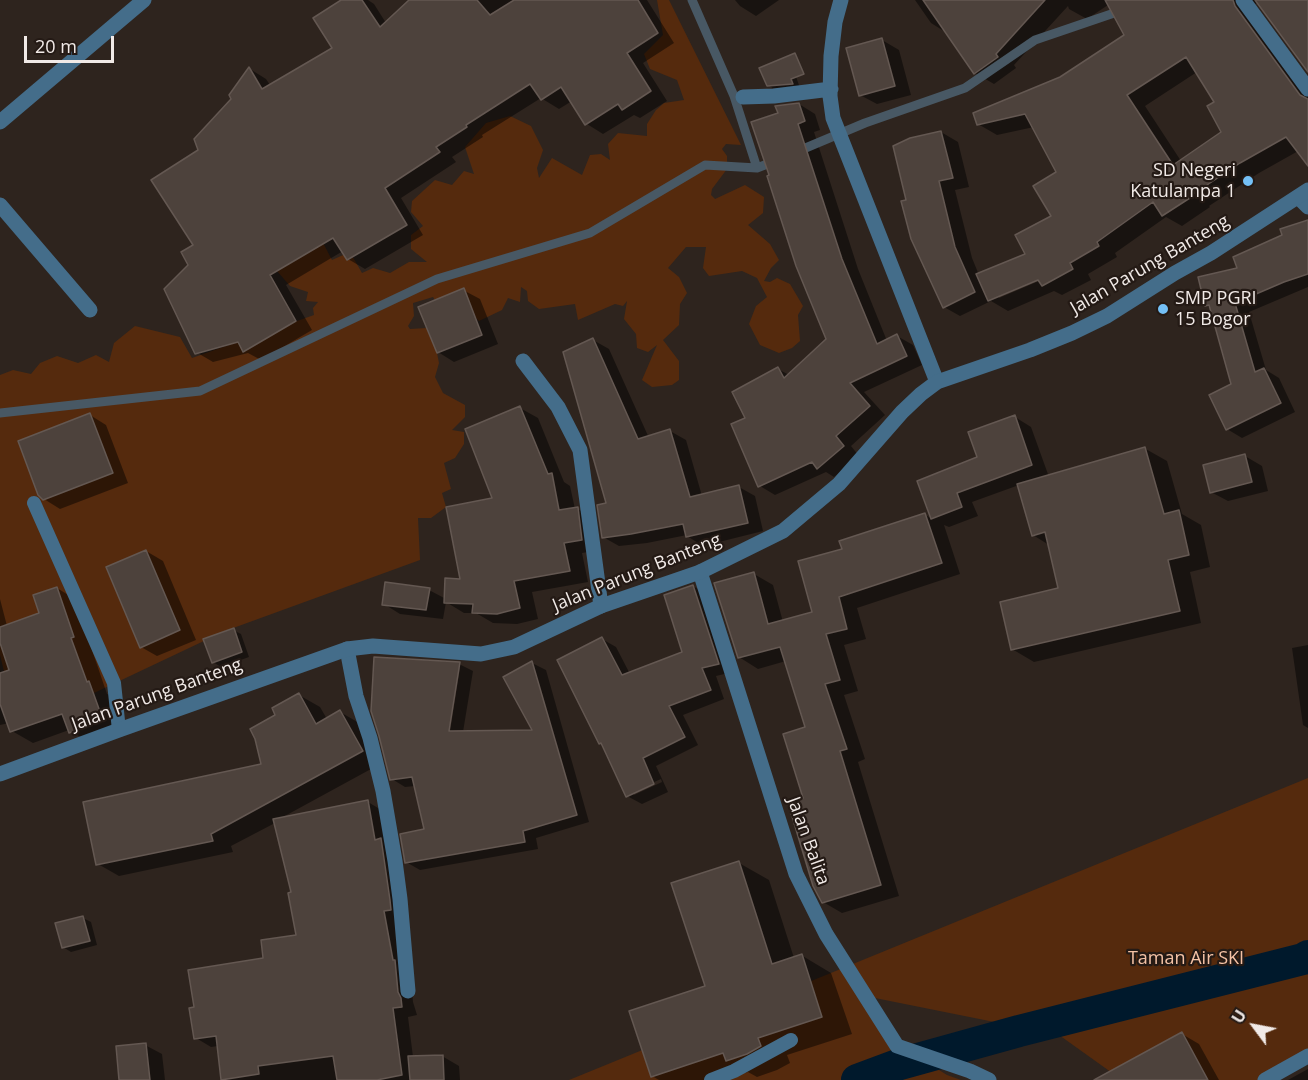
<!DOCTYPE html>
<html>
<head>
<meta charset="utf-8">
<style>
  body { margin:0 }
  #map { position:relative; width:1308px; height:1080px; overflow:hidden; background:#2e241e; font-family:"Open Sans",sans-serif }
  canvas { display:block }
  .north { position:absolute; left:1224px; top:996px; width:60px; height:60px; -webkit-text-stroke:4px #241a15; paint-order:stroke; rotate:302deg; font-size:16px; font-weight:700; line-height:24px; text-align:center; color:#f1eae7 }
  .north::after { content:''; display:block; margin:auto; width:21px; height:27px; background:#f1eae7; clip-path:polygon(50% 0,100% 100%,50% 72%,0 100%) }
  .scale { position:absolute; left:24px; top:36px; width:90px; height:27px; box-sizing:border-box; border:3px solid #f1eae7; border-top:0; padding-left:8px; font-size:18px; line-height:21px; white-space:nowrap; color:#f1eae7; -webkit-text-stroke:4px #241a15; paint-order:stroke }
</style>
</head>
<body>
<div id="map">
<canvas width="1308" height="1080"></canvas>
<div class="north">U</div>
<div class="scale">20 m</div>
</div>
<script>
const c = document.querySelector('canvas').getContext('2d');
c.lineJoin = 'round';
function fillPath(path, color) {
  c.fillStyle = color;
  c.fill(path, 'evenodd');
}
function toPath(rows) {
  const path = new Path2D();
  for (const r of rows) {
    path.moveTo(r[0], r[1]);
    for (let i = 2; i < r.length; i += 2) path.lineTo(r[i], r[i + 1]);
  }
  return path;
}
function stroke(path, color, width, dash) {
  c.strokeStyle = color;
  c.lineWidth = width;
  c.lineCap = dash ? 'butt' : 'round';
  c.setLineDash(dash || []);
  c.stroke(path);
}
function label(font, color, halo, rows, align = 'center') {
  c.font = font + ' "Open Sans",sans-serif';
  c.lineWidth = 4.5;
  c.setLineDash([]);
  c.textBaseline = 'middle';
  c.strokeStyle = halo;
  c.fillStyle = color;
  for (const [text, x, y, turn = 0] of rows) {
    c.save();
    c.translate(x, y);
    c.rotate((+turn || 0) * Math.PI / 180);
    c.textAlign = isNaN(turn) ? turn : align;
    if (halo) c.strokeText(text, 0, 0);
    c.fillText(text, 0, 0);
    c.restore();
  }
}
fillPath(toPath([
  [657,0,669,0,741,145,726,144,722,149,727,156,727,169,712,189,711,195,715,199,745,185,764,197,763,213,748,225,770,244,779,260,771,268,764,281,770,282,777,278,790,284,803,306,798,315,800,341,792,348,779,353,760,345,749,324,756,306,767,297,757,278,742,271,709,276,703,268,706,247,686,247,668,268,679,277,687,293,680,304,679,325,663,340,679,361,679,380,672,385,652,387,642,380,657,345,648,352,637,348,636,334,624,319,627,301,623,306,615,304,578,320,575,304,539,309,528,301,527,291,521,287,520,302,508,298,502,310,479,321,470,312,445,316,433,297,413,303,414,316,408,326,410,329,427,328,434,338,439,363,435,377,443,393,465,405,465,417,452,430,464,432,464,444,455,458,444,463,451,489,442,493,446,507,431,518,418,518,420,560,225,631,18,729,0,655,0,375,13,370,31,374,40,363,57,356,78,363,96,355,109,362,114,343,135,326,180,337,192,358,314,315,313,308,318,302,306,301,308,292,290,286,277,271,280,257,321,239,332,260,350,252,362,273,373,268,390,273,409,262,427,262,411,249,411,235,423,226,411,212,412,201,435,180,452,185,464,171,474,174,465,147,486,123,510,116,531,126,543,150,537,168,539,178,552,158,582,175,590,155,601,154,610,160,608,144,618,133,647,136,647,124,656,110,664,103,684,100,677,80,650,69,644,54,663,35],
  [1308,778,1308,1058,1265,1080,1122,1080,1059,1035,865,996,899,1045,947,1075,961,1080,569,1080]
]), '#552a0d');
fillPath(toPath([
  [351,0,368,0,374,4,386,23,411,0,647,0,674,43,643,63,667,101,640,118,634,115,603,134,587,124,572,101,559,109,541,98,482,135,483,137,452,157,456,162,401,198,423,235,365,269,348,259,343,251,286,285,312,330,261,360,248,353,213,362,196,352,190,265,195,245,199,151,233,100,250,69,266,79,270,85,334,48],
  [735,0,779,0,756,16,740,6],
  [915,0,1308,0,1308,70,1258,1,1252,8,1308,92,1308,155,1300,150,1259,173,1209,206,1210,207,1182,226,1166,217,1115,253,1117,257,1088,274,1091,280,1062,295,1054,291,1008,311,991,301,960,316,944,307,908,201,941,132,958,142,969,187,955,190,972,258,979,275,1027,254,1054,216,1058,173,1034,127,997,135,978,124,1061,78,1126,36,1108,5,1087,19,1069,9,1068,6,1014,65,1016,68,994,84,975,73,947,33,931,23],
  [1197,72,1216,103,1223,133,1181,161,1145,106],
  [1045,275,1046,278,999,298,999,295],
  [882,40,899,50,911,95,877,104,860,95],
  [794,71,800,88,776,90,768,85],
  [799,104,815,114,820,130,814,132,858,269,887,341,897,336,913,345,922,365,864,392,885,415,851,446,859,456,834,477,826,472,775,495,760,486,747,419,778,369,789,375,828,339,771,176,780,114],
  [1308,222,1308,287,1249,312,1266,370,1279,378,1295,412,1242,438,1227,429,1233,385,1211,308,1206,305,1240,269,1284,236],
  [463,290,480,299,498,344,454,362,438,352],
  [593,340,609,349,649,438,670,431,686,440,702,496,739,487,755,496,763,531,703,546,687,536,687,535,647,543,619,546,603,537,608,505],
  [520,408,538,418,564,482,570,486,575,509,578,509,596,520,600,550,582,553,588,582,532,592,538,619,517,624,493,623,476,613,464,613,446,602,443,619,400,614,384,604,429,590,446,599,461,580,494,499],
  [90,415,106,425,128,483,60,509,44,499],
  [1015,417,1031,427,1049,477,1144,448,1167,461,1182,514,1201,525,1210,567,1190,572,1201,623,1034,662,1012,649,1060,589,1049,545,1033,535,1019,485,972,502,978,516,949,527,944,525,960,574,857,608,866,639,844,645,858,691,844,695,865,759,858,762,899,896,842,913,823,902,805,799,807,728,786,661,758,669,739,657,754,574,773,585,783,622,814,613,844,550,925,515,933,519,919,482,979,458],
  [1245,456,1262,466,1268,491,1228,501,1211,492],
  [146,551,163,561,196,640,157,656,141,647],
  [693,586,708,595,733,672,716,676,724,699,683,715,698,745,656,766,668,792,642,804,627,796,604,746,600,743,602,639,616,647,630,674,684,653],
  [661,779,662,782,634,795,634,791],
  [57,588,78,601,92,650,107,694,110,695,124,732,92,744,69,730,33,743,12,731,9,723,0,725,0,599,7,626,41,614],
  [233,630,241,634,249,657,221,667,213,662],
  [1308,645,1308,728,1303,725,1292,648],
  [532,663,546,670,589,822,536,838,538,849,420,870,406,862,425,831,415,786,405,787,392,779,459,664,473,671,463,732,535,731],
  [457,668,460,668,449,738,446,738],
  [299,695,320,707,327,719,340,712,361,724,382,763,283,817,368,802,383,811,410,970,413,1002,417,1015,408,1017,413,1057,442,1056,459,1066,460,1080,225,1080,223,1079,218,1046,211,1047,196,1038,196,1009,265,959,298,937,293,893,275,823,231,846,233,852,119,876,98,864,263,765,277,716],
  [739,863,769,880,794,958,801,955,831,973,852,1034,787,1055,790,1063,777,1070,757,1077,748,1072,721,1080,659,1080,652,1076,707,987],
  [83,918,91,922,97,945,71,952,63,947],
  [1182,1034,1199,1044,1219,1080,1097,1080],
  [145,1045,162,1054,165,1080,121,1080],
  [1308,1069,1308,1080,1288,1080]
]), '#0007');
stroke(toPath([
  [692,0,734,96,757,168],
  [796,152,865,123,965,88,1035,40,1123,10],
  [0,413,200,391,437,279,590,233,705,165,757,168,775,161]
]), '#485864', 9);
stroke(toPath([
  [857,1080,900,1064,1019,1031,1303,959,1308,956]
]), '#00192c', 32);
const building = toPath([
  [341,0,362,0,380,27,409,0,477,0,490,15,514,0,638,0,658,33,627,53,651,91,622,110,618,104,585,125,561,87,541,100,530,84,466,125,467,127,436,147,440,152,385,188,407,225,347,260,333,238,270,275,296,321,243,352,238,342,195,354,164,289,188,265,181,252,193,245,151,180,198,150,194,139,231,99,229,95,249,67,262,89,332,48,313,18,341,0],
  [923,0,1045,0,996,54,998,57,974,74,923,0],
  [1105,0,1233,0,1235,6,1300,95,1308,99,1308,166,1286,137,1240,163,1192,195,1193,196,1162,216,1153,202,1097,242,1099,246,1070,263,1073,269,1042,286,1038,280,988,301,976,274,1025,254,1015,235,1051,216,1033,186,1056,172,1025,114,977,125,973,113,1060,77,1124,35,1105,0],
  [1186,57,1214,102,1207,106,1221,132,1173,165,1127,95,1186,57],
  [1255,0,1308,0,1308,72,1255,0],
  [882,38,895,86,859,96,846,48,882,38],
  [795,53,804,74,791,79,793,84,767,86,759,68,795,53],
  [799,103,805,121,798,124,842,259,877,344,897,334,907,356,850,383,870,406,836,436,844,446,817,469,812,462,758,487,731,424,745,418,732,392,778,367,784,378,826,339,796,266,767,176,769,175,751,122,778,113,775,106,799,103],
  [941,131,953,178,939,181,955,247,975,292,943,308,911,239,901,201,906,200,893,146,910,138,941,131],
  [1308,220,1308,274,1284,282,1235,303,1255,372,1264,368,1281,403,1226,430,1209,395,1231,384,1209,305,1205,306,1198,277,1237,268,1233,257,1282,235,1280,229,1308,220],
  [464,288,482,335,437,353,418,307,464,288],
  [593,338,638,439,670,429,690,497,739,485,748,523,686,537,683,524,631,534,602,538,597,505,606,503,563,352,593,338],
  [520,406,548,474,552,473,559,510,578,507,582,540,564,543,570,571,514,581,520,608,497,614,472,613,473,604,444,603,445,578,460,579,446,507,492,498,465,429,520,406],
  [90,413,113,473,43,500,38,495,18,441,90,413],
  [1015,415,1032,465,957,493,962,507,931,519,917,481,977,457,968,432,1015,415],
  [1145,447,1164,514,1179,510,1189,555,1168,560,1180,611,1011,650,1000,602,1058,588,1045,532,1032,536,1017,484,1145,447],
  [1245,454,1252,482,1210,493,1203,465,1245,454],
  [925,513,942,563,839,597,847,629,826,634,840,680,825,684,847,749,840,751,881,885,822,903,813,886,788,803,803,798,783,734,805,727,780,647,738,658,714,583,754,572,768,624,812,612,798,561,842,549,839,541,925,513],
  [146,550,180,630,140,648,106,567,146,550],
  [385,582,430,588,426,610,382,605,385,582],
  [693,585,719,664,702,668,711,690,669,706,685,737,643,758,654,784,626,797,601,743,599,744,557,660,602,637,622,675,682,652,664,595,693,585],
  [57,587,74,637,71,638,87,682,89,681,103,720,69,733,62,714,10,732,0,704,0,673,9,670,0,643,0,627,39,613,33,595,57,587],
  [234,628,242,652,212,663,203,639,234,628],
  [374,657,460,662,449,731,532,730,503,677,532,661,577,815,523,831,525,842,405,863,400,834,424,829,412,777,390,780,379,736,371,711,374,657],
  [299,693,316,724,340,710,363,751,211,834,213,841,96,865,83,802,261,764,255,739,250,729,275,715,272,708,299,693],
  [368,800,375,840,381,838,390,900,391,910,384,911,393,960,395,960,398,992,401,998,402,1007,393,1008,402,1075,377,1080,337,1080,333,1056,258,1066,259,1074,221,1080,216,1036,194,1039,189,1008,194,1007,188,970,263,958,261,940,296,935,288,893,291,892,273,819,368,800],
  [739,861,772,964,802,954,822,1017,758,1038,761,1046,747,1054,726,1061,723,1053,651,1077,629,1011,705,986,671,883,739,861],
  [83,916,90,941,62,948,55,923,83,916],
  [1182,1032,1208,1080,1094,1080,1182,1032],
  [146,1043,150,1080,119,1080,116,1046,146,1043],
  [443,1055,444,1080,410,1080,408,1056,443,1055]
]);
fillPath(building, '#4d423c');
stroke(building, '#645852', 1.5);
stroke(toPath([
  [34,503,114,683,119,730],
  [711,1080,734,1071,791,1040]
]), '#446d8a', 14);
stroke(toPath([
  [841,0,835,22,831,56,830,96,833,118,937,382],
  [1243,0,1308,89],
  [743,97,774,96,831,89],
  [0,122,144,0],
  [1298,197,1308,207],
  [0,205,90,310],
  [523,361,558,407,580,450,601,606],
  [700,572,796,874,826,934,897,1046,970,1071,989,1080],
  [347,649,356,696,370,738,383,791,395,861,400,899,408,991],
  [1265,1080,1308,1056]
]), '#446d8a', 15);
stroke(toPath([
  [0,774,119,730,347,649,373,646,481,654,514,647,601,606,700,572,783,531,839,484,902,412,921,394,937,382,1030,350,1072,333,1107,316,1175,273,1211,253,1308,190]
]), '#446d8a', 15);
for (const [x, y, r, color] of [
  [1248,181,6,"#74c0f6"],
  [1163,309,6,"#74c0f6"]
]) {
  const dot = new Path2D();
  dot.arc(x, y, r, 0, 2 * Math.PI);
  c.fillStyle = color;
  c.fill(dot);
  stroke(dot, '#241a15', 2);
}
label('18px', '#f1eae7', '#241a15', [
  ["SD Negeri",1236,171],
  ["Katulampa 1",1236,192],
  ["SMP PGRI",1175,299,"left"],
  ["15 Bogor",1175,320,"left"]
], 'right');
label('18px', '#f1eae7', '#241a15', [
  ["Jalan Parung Banteng",1150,265,-30],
  ["Jalan Parung Banteng",637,573,-22],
  ["Jalan Parung Banteng",157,695,-20],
  ["Jalan Balita",808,841,70]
]);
label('18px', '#f4c2a5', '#241a15', [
  ["Taman Air SKI",1186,959]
]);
</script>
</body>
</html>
